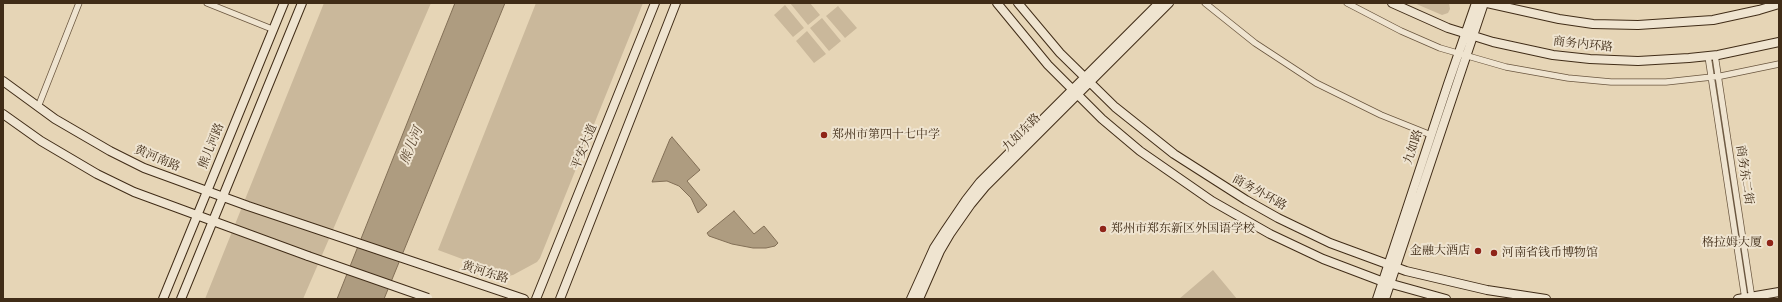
<!DOCTYPE html>
<html>
<head>
<meta charset="utf-8">
<style>
  body { margin:0 }
  #map { position:relative; width:1782px; height:302px; overflow:hidden; background:#e6d5b6; font-family:Cardo,serif }
  canvas { display:block }
  .frame { position:absolute; inset:0; border:4px solid #402c17; pointer-events:none }
</style>
</head>
<body>
<div id="map">
<canvas width="1782" height="302"></canvas>
<div class="frame"></div>
</div>
<script>
const c = document.querySelector('canvas').getContext('2d');
c.lineJoin = 'round';
function fillPath(path, color) {
  c.fillStyle = color;
  c.fill(path, 'evenodd');
}
function toPath(rows) {
  const path = new Path2D();
  for (const r of rows) {
    path.moveTo(r[0], r[1]);
    for (let i = 2; i < r.length; i += 2) path.lineTo(r[i], r[i + 1]);
  }
  return path;
}
function stroke(path, color, width, dash) {
  c.strokeStyle = color;
  c.lineWidth = width;
  c.lineCap = dash ? 'butt' : 'round';
  c.setLineDash(dash || []);
  c.stroke(path);
}
function label(font, color, halo, rows, align = 'center') {
  c.font = font + ' Cardo,"Noto Serif SC",serif';
  c.lineWidth = 4;
  c.setLineDash([]);
  c.textBaseline = 'middle';
  c.strokeStyle = halo;
  c.fillStyle = color;
  for (const [text, x, y, turn = 0] of rows) {
    c.save();
    c.translate(x, y);
    c.rotate((+turn || 0) * Math.PI / 180);
    c.textAlign = isNaN(turn) ? turn : align;
    if (halo) c.strokeText(text, 0, 0);
    c.fillText(text, 0, 0);
    c.restore();
  }
}
fillPath(toPath([
  [324,3,431,3,303,299,205,299],
  [536,3,643,3,540,258,537,262,513,275,508,276,438,250],
  [790,3,810,3,820,15,808,25],
  [1414,3,1449,3,1450,9,1448,13,1442,15],
  [785,5,804,28,793,37,774,15],
  [838,6,857,28,845,38,826,16],
  [822,18,841,41,829,51,810,28],
  [807,31,826,54,814,63,796,41],
  [1213,270,1237,299,1179,299]
]), '#cab89b');
const water = toPath([
  [455,3,505,3,384,299,337,299,455,3],
  [672,137,700,170,687,181,707,205,698,213,691,198,679,186,667,181,652,182,670,139,672,137],
  [734,211,754,234,764,226,778,243,775,246,766,248,753,248,732,244,709,236,707,233,734,211]
]);
fillPath(water, '#ae9c80');
stroke(water, '#826f56', 1);
const street = toPath([
  [207,3,272,29],
  [1205,3,1255,43,1316,83,1381,115,1431,135],
  [1347,3,1401,31,1440,48,1506,67,1568,78,1611,82,1666,82,1721,76,1779,64],
  [1715,55,1752,299],
  [1708,56,1745,299],
  [38,107,79,3]
]);
const secondary = toPath([
  [997,3,1048,65,1102,119,1140,151,1212,201,1270,234,1323,259,1381,281,1446,299],
  [1018,3,1060,53,1115,107,1174,154,1246,200,1278,218,1330,243,1406,271,1487,290,1546,299],
  [1392,3,1448,28,1493,42,1553,55,1590,59,1638,61,1689,58,1718,55,1779,42],
  [1487,3,1559,19,1593,24,1638,25,1713,20,1759,10,1779,4],
  [3,81,55,119,110,151,144,168,248,206,524,299],
  [3,114,41,141,97,174,134,192,308,256],
  [163,299,284,3],
  [181,299,302,3],
  [536,299,655,3],
  [560,299,676,3],
  [911,299,934,248,945,231,966,200,980,182,1159,3],
  [919,299,940,251,950,234,971,204,985,187,1169,3],
  [1377,299,1448,84,1476,3],
  [1385,299,1484,3],
  [1738,299,1779,292]
]);
stroke(street, '#6a563f', 7);
stroke(secondary, '#402c17', 10);
stroke(street, '#efe4d0', 5.5);
stroke(secondary, '#efe4d0', 8);
const secondaryBridge = toPath([
  [308,256,428,298]
]);
stroke(secondaryBridge, '#402c17', 10, []);
stroke(secondaryBridge, '#efe4d0', 8);
for (const [x, y, r, color] of [
  [824,135,4,"#8f2418"],
  [1103,229,4,"#8f2418"],
  [1770,243,4,"#8f2418"],
  [1478,251,4,"#8f2418"],
  [1494,253,4,"#8f2418"]
]) {
  const dot = new Path2D();
  dot.arc(x, y, r, 0, 2 * Math.PI);
  c.fillStyle = color;
  c.fill(dot);
  stroke(dot, '#efe4d0', 1.5);
}
label('12px', '#402c17', '#efe4d0', [
  ["商务内环路",1583,45,6],
  ["九如东路",1022,133,-45],
  ["熊儿河路",212,146,-68],
  ["平安大道",585,147,-68],
  ["九如路",1414,147,-72],
  ["黄河南路",157,159,23],
  ["商务东二街",1744,175,81],
  ["商务外环路",1259,193,29],
  ["黄河东路",485,273,17]
]);
label('12px', '#402c17', '#efe4d0', [
  ["郑州市第四十七中学",832,135],
  ["郑州市郑东新区外国语学校",1111,229],
  ["格拉姆大厦",1762,243,"right"],
  ["金融大酒店",1470,251,"right"],
  ["河南省钱币博物馆",1502,253]
], 'left');
label('italic 13px', '#5c4831', '#efe4d0', [
  ["熊儿河",412,146,-67]
]);
</script>
</body>
</html>
